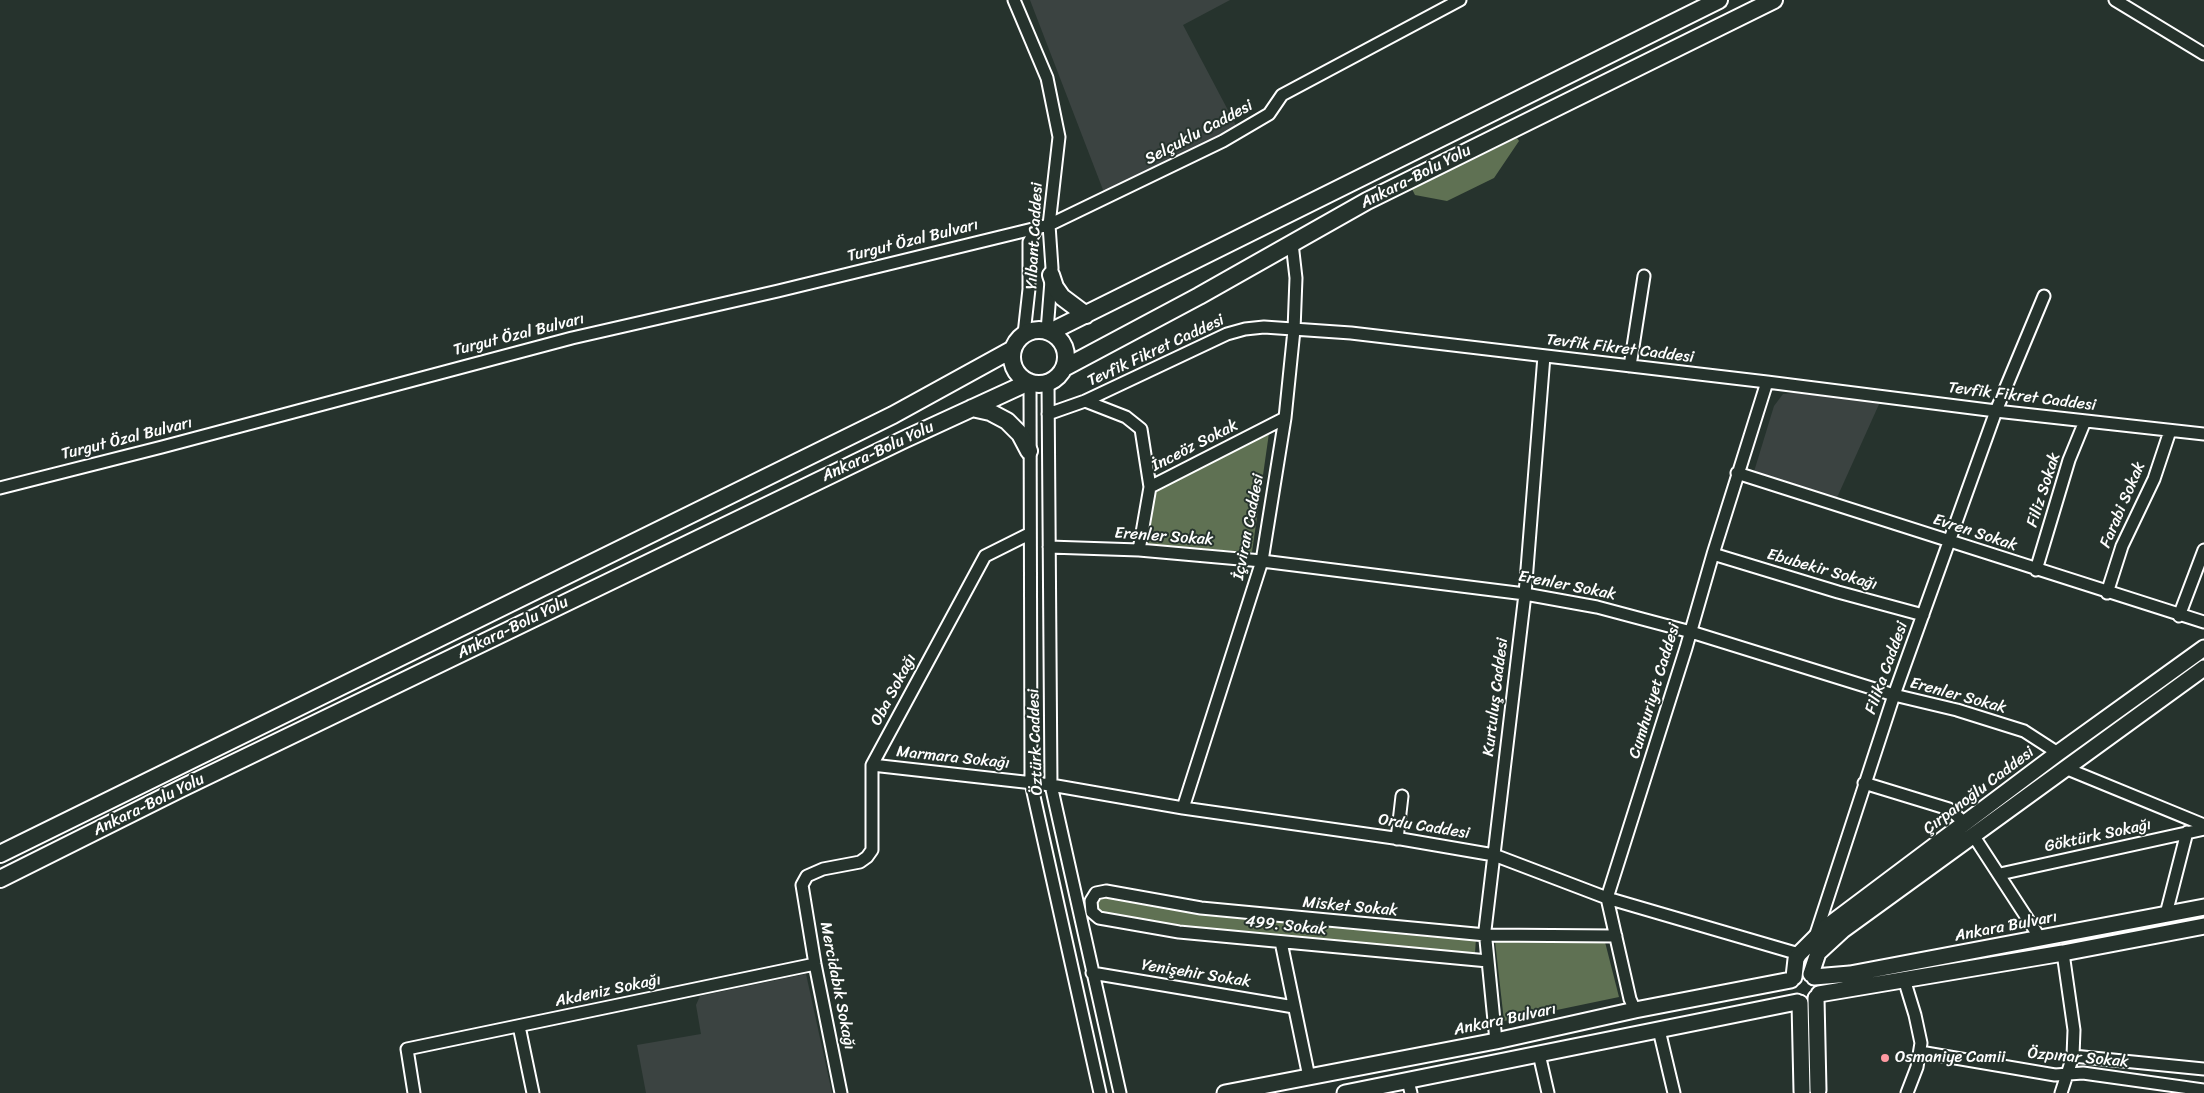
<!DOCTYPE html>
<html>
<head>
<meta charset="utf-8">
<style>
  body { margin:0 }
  canvas { display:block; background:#26332d }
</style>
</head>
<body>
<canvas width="2204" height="1093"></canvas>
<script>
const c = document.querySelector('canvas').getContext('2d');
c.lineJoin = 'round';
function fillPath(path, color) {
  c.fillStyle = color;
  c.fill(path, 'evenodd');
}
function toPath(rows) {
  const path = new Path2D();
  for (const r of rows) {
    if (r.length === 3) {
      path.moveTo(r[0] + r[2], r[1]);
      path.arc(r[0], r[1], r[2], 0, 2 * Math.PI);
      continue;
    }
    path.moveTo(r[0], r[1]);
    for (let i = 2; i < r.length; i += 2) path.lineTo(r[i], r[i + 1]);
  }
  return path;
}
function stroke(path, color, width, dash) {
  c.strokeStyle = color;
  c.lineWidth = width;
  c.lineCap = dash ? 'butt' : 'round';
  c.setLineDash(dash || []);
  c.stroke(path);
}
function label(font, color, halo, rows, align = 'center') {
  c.font = font + ' Sriracha,sans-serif';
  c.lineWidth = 4;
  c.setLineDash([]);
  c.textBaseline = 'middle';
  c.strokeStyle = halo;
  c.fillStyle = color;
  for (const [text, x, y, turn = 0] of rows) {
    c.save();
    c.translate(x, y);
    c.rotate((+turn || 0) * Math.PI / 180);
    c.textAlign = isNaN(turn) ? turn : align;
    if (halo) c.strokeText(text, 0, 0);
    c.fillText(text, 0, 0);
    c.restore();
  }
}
fillPath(toPath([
  [1030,0,1230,0,1183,25,1240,133,1105,195],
  [1794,393,1880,402,1835,502,1753,475,1774,406,1783,394],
  [806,974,832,1093,646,1093,637,1045,701,1034,696,1005,700,996]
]), '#3b4341');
fillPath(toPath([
  [1517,138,1519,141,1494,178,1447,201,1415,195,1412,189],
  [1269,433,1252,552,1148,545,1155,492,1160,486],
  [1108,895,1476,938,1475,953,1474,956,1291,941,1134,921,1100,915,1095,909,1097,899,1100,896],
  [1495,941,1605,942,1619,997,1504,1021]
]), '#5f7153');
const minor = toPath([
  [1014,0,1047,78,1059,137,1049,225,1052,268,1047,331],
  [2115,0,2204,54],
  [1024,334,1029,289,1029,242,1037,228],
  [1630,366,1644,276],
  [1030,382,1031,783,1100,1093],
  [1048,382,1051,785,1120,1093],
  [1085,401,1126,417,1141,429,1150,487,1139,550],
  [1048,414,1085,401,1227,334,1245,329,1264,327,1351,333,1767,382,1996,411,2204,434],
  [1737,473,2204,622],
  [1150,487,1285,418],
  [0,488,162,447,572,338,778,291,1049,225,1223,141,1269,114,1282,95,1460,0],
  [1049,547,1139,550,1262,561,1525,594,1597,607,1691,632,1894,695,1957,710,2024,731,2058,753],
  [1713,554,1838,592,1923,615],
  [2036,570,2069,460,2085,421],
  [2107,593,2122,546,2154,479,2170,431],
  [2179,616,2204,550],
  [872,765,1051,785,1183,808,1401,839,1494,855,1607,898,1799,954],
  [2065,768,2204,825],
  [1864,783,1949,809,1966,824],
  [1183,808,1262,561,1285,418,1294,330,1296,278,1292,243],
  [1973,835,2040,938],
  [1397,839,1402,796],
  [2000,874,2204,829],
  [2166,914,2187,832],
  [1816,934,1894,695,1996,411,2044,296],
  [1281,942,1309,1077],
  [1488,961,1179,932,1099,918,1092,912,1091,901,1096,893,1106,891,1201,908,1486,935,1616,936],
  [1092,973,1294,1007],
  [1904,979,1915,1015,1921,1043,1917,1067,1907,1093],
  [1635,1010,1630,999,1607,898,1686,648,1713,554,1767,382],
  [519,1026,533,1093],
  [1659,1030,1674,1093],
  [1496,1041,1485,930,1525,594,1544,356],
  [1920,1052,2055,1075,2083,1073,2204,1090],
  [1539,1054,1548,1093],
  [2073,1056,2204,1069],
  [1408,1081,1411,1093],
  [414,1093,407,1049,815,964],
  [841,1093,815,964,802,885,807,876,823,869,860,862,867,857,872,850,872,765,985,556,1029,534],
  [2061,1093,2073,1056,2074,1030,2063,953]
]);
const major = toPath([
  [1811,974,1818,953,1843,930,2204,668],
  [1794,977,1796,959,1799,954,1825,928,2058,753,2204,648],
  [1814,977,1850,974,2204,907],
  [1819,994,2063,953,2204,926],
  [1816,998,1818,1090],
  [1800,1003,1802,1091],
  [1225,1093,1496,1041,1635,1010,1791,980],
  [1345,1093,1797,1002]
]);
const highway = toPath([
  [1051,275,1055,287,1062,297,1086,315],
  [1039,357,27],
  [1050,332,1719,0],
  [1064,368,1199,296,1367,201,1774,0],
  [972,408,990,412,1007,421,1020,434,1029,451],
  [0,854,893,415,1013,349],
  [0,879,180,789,903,440,1029,382]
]);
stroke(minor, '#fff', 15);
stroke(major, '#fff', 19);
stroke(highway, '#fff', 20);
stroke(minor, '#26332d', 11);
stroke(major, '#26332d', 15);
stroke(highway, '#26332d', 16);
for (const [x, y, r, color] of [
  [1885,1058,5,"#ff9aa2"]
]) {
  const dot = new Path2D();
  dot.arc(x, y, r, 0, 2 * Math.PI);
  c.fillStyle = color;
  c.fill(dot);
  stroke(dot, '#26332d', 2);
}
label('16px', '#fff', '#26332d', [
  ["Selçuklu Caddesi",1199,133,-28],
  ["Ankara-Bolu Yolu",1416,177,-27],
  ["Yılbant Caddesi",1035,236,-87],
  ["Turgut Özal Bulvarı",913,241,-14],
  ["Turgut Özal Bulvarı",519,335,-14],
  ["Tevfik Fikret Caddesi",1620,349,7],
  ["Tevfik Fikret Caddesi",1156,351,-25],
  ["Tevfik Fikret Caddesi",2022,397,7],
  ["Turgut Özal Bulvarı",127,439,-14],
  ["İnceöz Sokak",1195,446,-27],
  ["Ankara-Bolu Yolu",878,452,-25],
  ["Filiz Sokak",2044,490,-72],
  ["Farabi Sokak",2123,505,-67],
  ["İçviran Caddesi",1249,527,-79],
  ["Evren Sokak",1975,533,18],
  ["Erenler Sokak",1164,537,4],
  ["Ebubekir Sokağı",1822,570,16],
  ["Erenler Sokak",1567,586,11],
  ["Ankara-Bolu Yolu",513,628,-26],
  ["Filika Caddesi",1887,668,-70],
  ["Oba Sokağı",894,690,-62],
  ["Cumhuriyet Caddesi",1655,691,-73],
  ["Erenler Sokak",1958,696,15],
  ["Kurtuluş Caddesi",1496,697,-83],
  ["Öztürk Caddesi",1036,742,-92],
  ["Marmara Sokağı",953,758,6],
  ["Çırpanoğlu Caddesi",1979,791,-37],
  ["Ankara-Bolu Yolu",149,805,-26],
  ["Ordu Caddesi",1424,827,9],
  ["Göktürk Sokağı",2098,836,-12],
  ["Misket Sokak",1350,907,5],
  ["499. Sokak",1286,926,6],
  ["Ankara Bulvarı",2006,927,-11],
  ["Yenişehir Sokak",1196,974,9],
  ["Mercidabık Sokağı",837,986,79],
  ["Akdeniz Sokağı",608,991,-12],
  ["Ankara Bulvarı",1505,1020,-12],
  ["Özpınar Sokak",2078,1058,5]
]);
label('16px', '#fff', '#26332d', [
  ["Osmaniye Camii",1895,1058]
], 'left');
</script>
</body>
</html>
